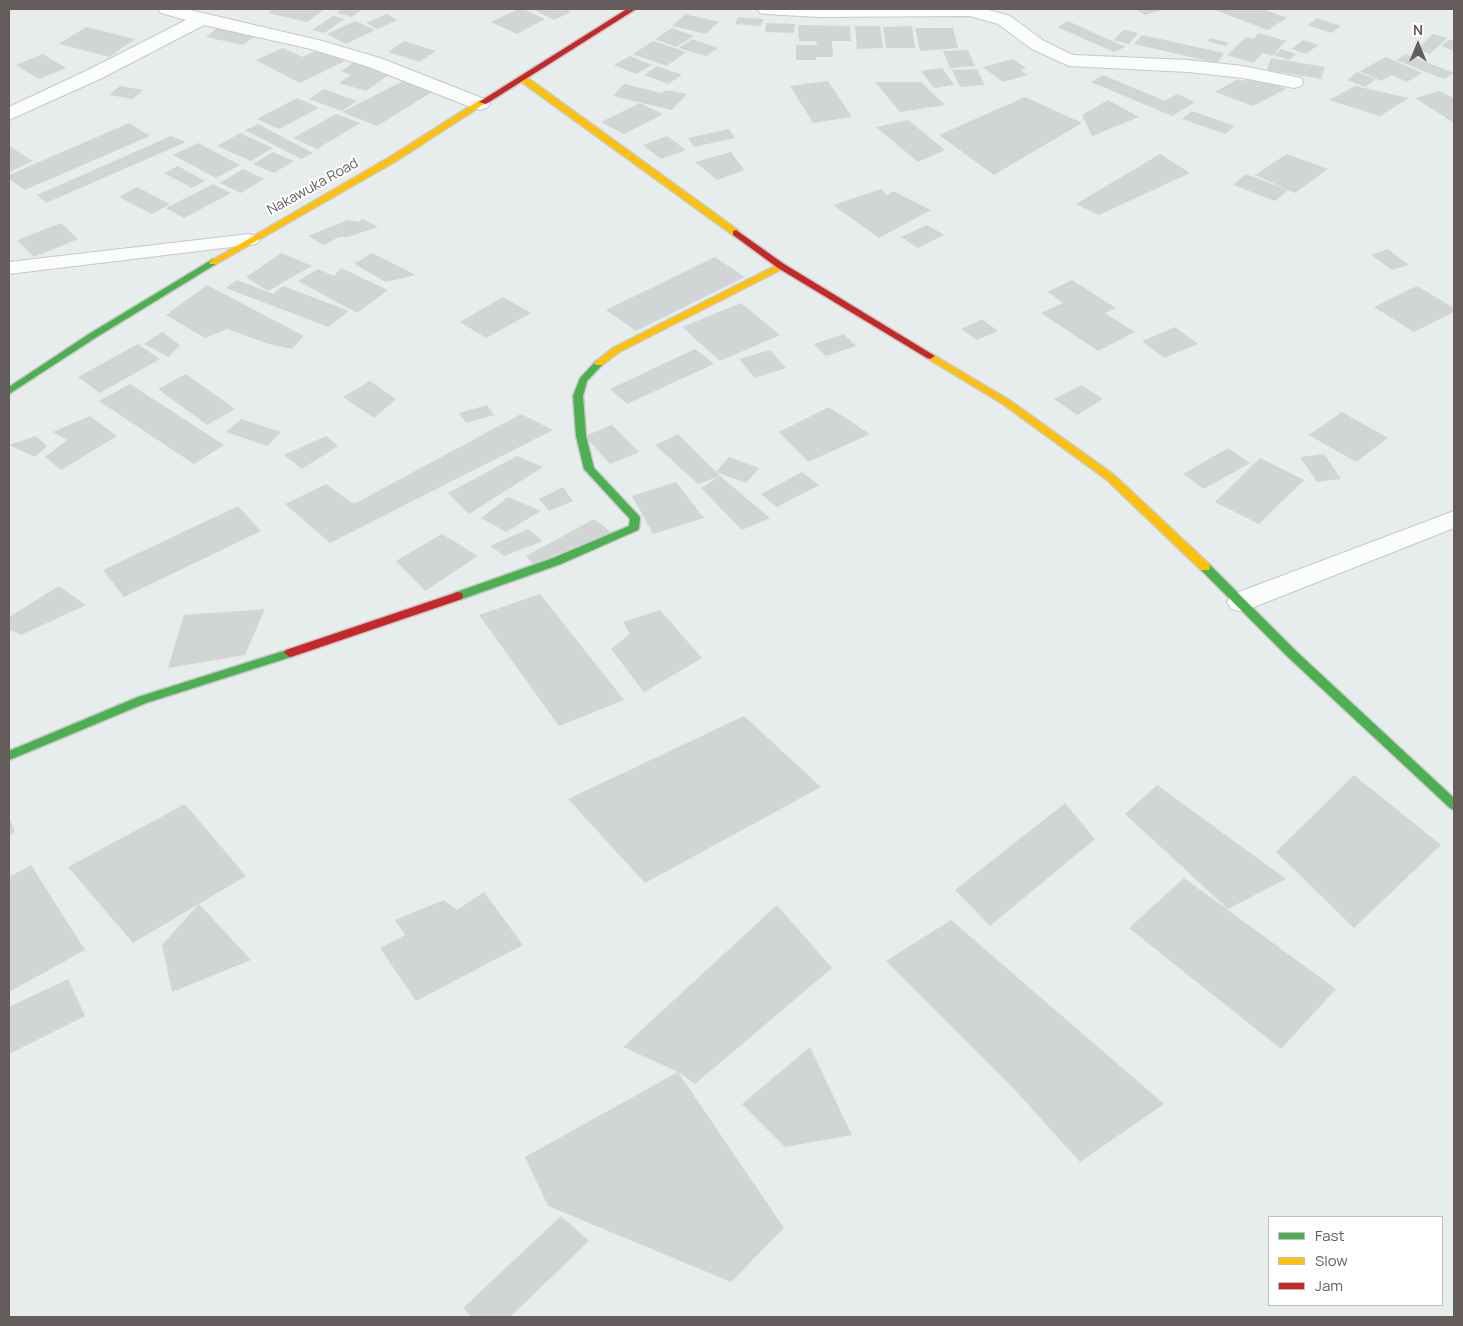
<!DOCTYPE html>
<html>
<head>
<meta charset="utf-8">
<style>
  body { margin:0 }
  #map { position:relative; width:1463px; height:1326px; overflow:hidden; background:#e7ecec; font-family:Manrope,sans-serif }
  canvas { display:block }
  .frame { position:absolute; inset:0; border:10px solid #655c5c; pointer-events:none }
  .legend { position:absolute; left:1268px; top:1216px; width:175px; height:90px; box-sizing:border-box; background:#fff; border:1px solid #c1bebe; margin:0; padding:6px 9px; list-style:none; font-size:15px; color:#655c5c }
  .legend li { display:flex; align-items:center; gap:10px; height:25px }
  .legend b { width:25px; border:1px solid #c1bebe }
  .north { position:absolute; left:1393px; top:20px; width:50px; height:50px; -webkit-text-stroke:4px #fff; paint-order:stroke; rotate:0deg; font-size:14px; font-weight:700; line-height:20px; text-align:center; color:#655c5c }
  .north::after { content:''; display:block; margin:auto; width:18px; height:22px; background:#655c5c; clip-path:polygon(50% 0,100% 100%,50% 72%,0 100%) }
</style>
</head>
<body>
<div id="map">
<canvas width="1463" height="1326"></canvas>
<div class="frame"></div>
<ul class="legend">
<li><b style="height:6px;background:#4caf50"></b>Fast</li>
<li><b style="height:6px;background:#ffc107"></b>Slow</li>
<li><b style="height:6px;background:#c62828"></b>Jam</li>
</ul>
<div class="north">N</div>
</div>
<script>
const c = document.querySelector('canvas').getContext('2d');
c.lineJoin = 'round';
function fillPath(path, color) {
  c.fillStyle = color;
  c.fill(path, 'evenodd');
}
function toPath(rows) {
  const path = new Path2D();
  for (const r of rows) {
    path.moveTo(r[0], r[1]);
    for (let i = 2; i < r.length; i += 2) path.lineTo(r[i], r[i + 1]);
  }
  return path;
}
function stroke(path, color, width, dash) {
  c.strokeStyle = color;
  c.lineWidth = width;
  c.lineCap = dash ? 'butt' : 'round';
  c.setLineDash(dash || []);
  c.stroke(path);
}
function label(font, color, halo, rows, align = 'center') {
  c.font = font + ' Manrope,sans-serif';
  c.lineWidth = 4;
  c.setLineDash([]);
  c.textBaseline = 'middle';
  c.strokeStyle = halo;
  c.fillStyle = color;
  for (const [text, x, y, turn = 0] of rows) {
    c.save();
    c.translate(x, y);
    c.rotate((+turn || 0) * Math.PI / 180);
    c.textAlign = isNaN(turn) ? turn : align;
    if (halo) c.strokeText(text, 0, 0);
    c.fillText(text, 0, 0);
    c.restore();
  }
}
fillPath(toPath([
  [274,9,325,9,307,22,268,13],
  [342,9,363,9,352,17,336,13],
  [518,9,523,9,545,19,517,34,491,22],
  [532,9,566,9,571,12,554,20],
  [1135,9,1165,9,1145,15],
  [1212,9,1263,9,1287,18,1268,30],
  [387,14,398,20,377,29,366,23],
  [686,14,719,22,706,34,672,26],
  [333,16,345,19,324,33,312,30],
  [738,17,764,19,761,26,735,24],
  [1317,18,1341,26,1331,33,1308,25],
  [355,21,375,30,346,44,327,34],
  [1068,21,1125,47,1114,52,1057,27],
  [766,23,795,24,794,33,765,32],
  [798,25,850,26,851,41,832,41,833,57,816,57,816,60,796,60,796,45,817,45,816,41,799,41],
  [220,26,258,34,243,45,206,37],
  [855,26,880,26,883,48,857,49],
  [912,26,915,48,886,48,883,27],
  [86,27,135,39,109,57,59,44],
  [672,28,694,36,676,47,655,39],
  [915,28,953,28,958,48,920,51],
  [1123,30,1138,33,1129,44,1114,40],
  [1259,33,1286,41,1272,56,1263,53,1253,63,1227,55,1246,37,1253,39],
  [1433,34,1447,38,1430,54,1417,49],
  [1142,35,1224,53,1217,63,1134,44],
  [1211,38,1229,43,1225,46,1207,41],
  [692,39,718,48,706,56,679,48],
  [1450,39,1454,41,1454,51,1441,46],
  [1303,40,1318,45,1306,54,1292,49],
  [404,41,436,51,420,62,388,52],
  [653,41,686,52,667,66,633,54],
  [283,48,302,57,320,49,345,61,300,83,256,60],
  [1281,49,1296,54,1289,60,1274,55],
  [968,50,975,66,950,68,943,51],
  [43,54,66,68,39,79,16,65],
  [1406,54,1454,73,1444,79,1396,60],
  [630,56,652,65,636,74,614,65],
  [1386,57,1422,73,1407,82,1392,75,1381,81,1360,71],
  [1271,58,1325,67,1321,79,1267,70],
  [1013,59,1026,68,1020,70,1027,75,1003,82,983,67],
  [356,61,393,72,366,91,339,83,351,75,341,71],
  [657,66,682,75,668,84,644,75],
  [942,68,954,85,934,88,921,71],
  [977,69,985,85,960,87,952,70],
  [1357,72,1376,79,1365,87,1347,80],
  [1103,75,1165,101,1177,94,1195,102,1172,116,1091,82],
  [405,80,432,92,377,126,342,112],
  [1236,80,1265,81,1286,89,1253,106,1215,92],
  [828,81,852,117,813,123,790,86],
  [875,82,921,82,945,105,900,112],
  [624,84,662,93,666,90,687,94,672,110,613,96],
  [120,86,143,90,133,99,109,95],
  [1355,86,1409,98,1380,116,1329,100],
  [324,89,357,101,342,111,309,99],
  [1439,91,1454,98,1454,123,1415,98],
  [1025,97,1082,123,994,175,939,135],
  [297,98,319,108,279,129,257,119],
  [1108,100,1139,117,1092,136,1082,115],
  [640,103,663,114,624,134,601,122],
  [1192,111,1235,126,1225,134,1182,119],
  [336,114,360,123,317,149,293,138],
  [908,120,945,150,918,162,876,127],
  [129,123,150,136,25,190,9,179,9,175],
  [258,124,313,153,301,159,245,130],
  [729,129,735,138,694,147,688,138],
  [240,133,273,148,251,161,217,146],
  [171,136,186,142,46,203,37,195],
  [667,136,686,150,661,159,643,145],
  [198,143,240,165,216,178,173,155],
  [9,146,33,161,9,172],
  [273,152,294,161,274,173,253,164],
  [731,152,744,170,717,180,695,162],
  [1160,154,1190,173,1099,215,1076,204],
  [1287,154,1328,169,1295,193,1255,175],
  [178,166,205,181,192,188,164,173],
  [243,169,264,179,241,193,220,183],
  [1246,174,1288,190,1275,201,1233,185],
  [213,184,231,193,184,218,166,208],
  [137,187,170,204,152,214,119,197],
  [881,189,887,196,893,191,931,210,879,238,833,205],
  [363,219,378,227,348,237,339,237,324,245,308,236,348,220,359,222],
  [61,223,78,239,34,257,17,240],
  [927,225,944,235,918,248,901,237],
  [1388,249,1409,265,1392,270,1371,255],
  [281,253,312,266,268,291,246,277],
  [372,253,416,275,386,282,354,264],
  [715,257,745,277,636,331,606,310],
  [341,268,388,290,357,313,298,281,318,269,334,276],
  [237,280,273,294,283,286,349,311,328,327,226,288],
  [1072,280,1116,308,1105,313,1135,332,1098,351,1041,313,1063,303,1048,292],
  [207,285,304,336,292,349,269,344,227,329,205,338,166,315],
  [1417,286,1454,308,1454,312,1414,332,1374,307],
  [503,297,531,313,486,338,460,322],
  [741,303,780,335,720,361,682,327],
  [982,319,998,331,977,340,961,329],
  [1175,327,1198,344,1164,358,1142,341],
  [162,332,180,345,169,357,144,344],
  [844,334,856,346,826,356,814,344],
  [138,344,160,359,100,393,78,377],
  [695,349,714,364,627,404,610,389],
  [770,350,786,368,755,378,739,359],
  [186,374,235,409,207,425,158,389],
  [370,381,396,399,374,418,343,397],
  [130,384,224,445,194,464,99,401],
  [1081,385,1103,399,1077,415,1054,399],
  [487,405,494,415,466,423,459,413],
  [829,407,870,434,808,462,779,432],
  [1342,412,1388,438,1356,462,1309,435],
  [521,414,553,430,330,543,285,504,326,484,354,504],
  [90,416,117,436,61,470,45,457,67,440,53,432],
  [241,419,281,432,267,446,226,432],
  [612,425,639,452,610,464,585,436],
  [678,434,720,476,698,484,655,445],
  [36,436,47,446,35,457,9,445],
  [326,436,338,446,302,469,284,455],
  [1228,448,1250,463,1204,489,1183,474],
  [1324,454,1341,479,1317,482,1300,457],
  [517,456,543,467,469,514,448,493],
  [729,457,759,468,746,483,716,472],
  [1260,458,1304,480,1259,524,1215,502],
  [802,472,819,485,777,507,761,494],
  [720,476,770,518,742,530,701,488],
  [676,482,704,518,653,534,632,496],
  [563,487,573,501,549,511,539,499],
  [508,497,541,511,506,532,481,518],
  [238,506,261,531,124,597,103,570],
  [594,519,611,532,533,564,526,556],
  [528,529,543,541,504,556,490,546],
  [442,534,478,556,425,591,396,561],
  [59,586,86,605,21,635,9,630,9,617],
  [540,594,624,700,559,726,479,615],
  [265,609,245,655,168,668,184,615],
  [660,610,702,658,644,692,611,649,630,634,623,622],
  [744,716,821,787,645,883,568,799],
  [1354,775,1441,845,1354,928,1276,852],
  [1157,785,1286,879,1228,909,1125,814],
  [1065,803,1095,839,990,926,955,890],
  [185,804,246,876,133,943,68,867],
  [9,817,15,832,9,836],
  [31,865,85,950,9,992,9,877],
  [1184,878,1336,989,1281,1049,1129,928],
  [484,892,523,945,416,1001,380,948,405,935,395,920,444,900,457,910],
  [199,904,251,960,172,992,162,945],
  [777,905,832,968,695,1084,678,1072,623,1047],
  [951,920,1164,1104,1080,1162,1015,1090,886,961],
  [68,979,85,1016,9,1054,9,1007],
  [810,1047,852,1135,785,1147,742,1104],
  [678,1072,784,1228,731,1282,548,1206,525,1157],
  [561,1216,589,1241,510,1317,472,1317,463,1308]
]), '#d1d5d6');
const street = toPath([
  [158,9,186,9,322,41,380,58,487,100,490,104,487,108,480,110,473,108,366,66,311,49,204,25,102,78,9,120,9,107,88,70,186,20,161,13,158,9],
  [757,9,985,9,1010,16,1044,41,1073,55,1188,60,1243,66,1301,78,1303,82,1301,86,1294,88,1243,78,1188,72,1069,66,1032,49,998,24,970,16,818,17,766,14,760,13,757,9],
  [249,234,256,236,260,240,256,244,9,274,9,262,249,234],
  [1454,511,1454,528,1249,609,1240,611,1231,609,1227,602,1231,595,1454,511]
]);
const fast = toPath([
  [213,259,216,260,216,264,95,338,9,394,9,387,89,334,213,259],
  [599,360,604,363,587,381,583,396,586,436,594,468,639,516,640,518,639,528,638,530,561,564,462,599,454,599,453,596,454,593,553,558,629,526,630,519,584,469,576,436,573,396,580,378,596,361,599,360],
  [1205,563,1209,564,1297,652,1454,798,1454,810,1450,808,1289,658,1201,570,1200,567,1201,564,1205,563],
  [290,649,296,653,294,656,146,703,9,760,9,751,138,697,290,649]
]);
const slow = toPath([
  [519,76,525,76,739,231,739,235,733,235,519,80,519,76],
  [480,100,487,102,396,161,216,264,210,264,209,262,390,157,480,100],
  [781,263,785,266,784,268,619,352,602,365,596,365,594,363,613,348,781,263],
  [930,353,1009,400,1114,475,1209,564,1210,567,1209,570,1201,570,1106,479,1003,404,927,358,925,356,930,353]
]);
const jam = toPath([
  [627,9,636,9,486,104,479,102,627,9],
  [736,230,784,264,935,356,930,359,927,358,778,268,733,235,733,231,736,230],
  [458,592,462,593,463,596,462,599,294,656,290,657,284,653,286,650,458,592]
]);
stroke(street, '#c8c8c8', 2);
stroke(fast, '#c9c9c9', 3);
stroke(slow, '#c9c9c9', 3);
stroke(jam, '#c9c9c9', 3);
fillPath(street, '#fbfcfc');
fillPath(fast, '#4caf50');
fillPath(slow, '#ffc107');
fillPath(jam, '#c62828');
label('14px', '#655c5c', '#fff', [
  ["Nakawuka Road",313,187,-29]
]);
</script>
</body>
</html>
